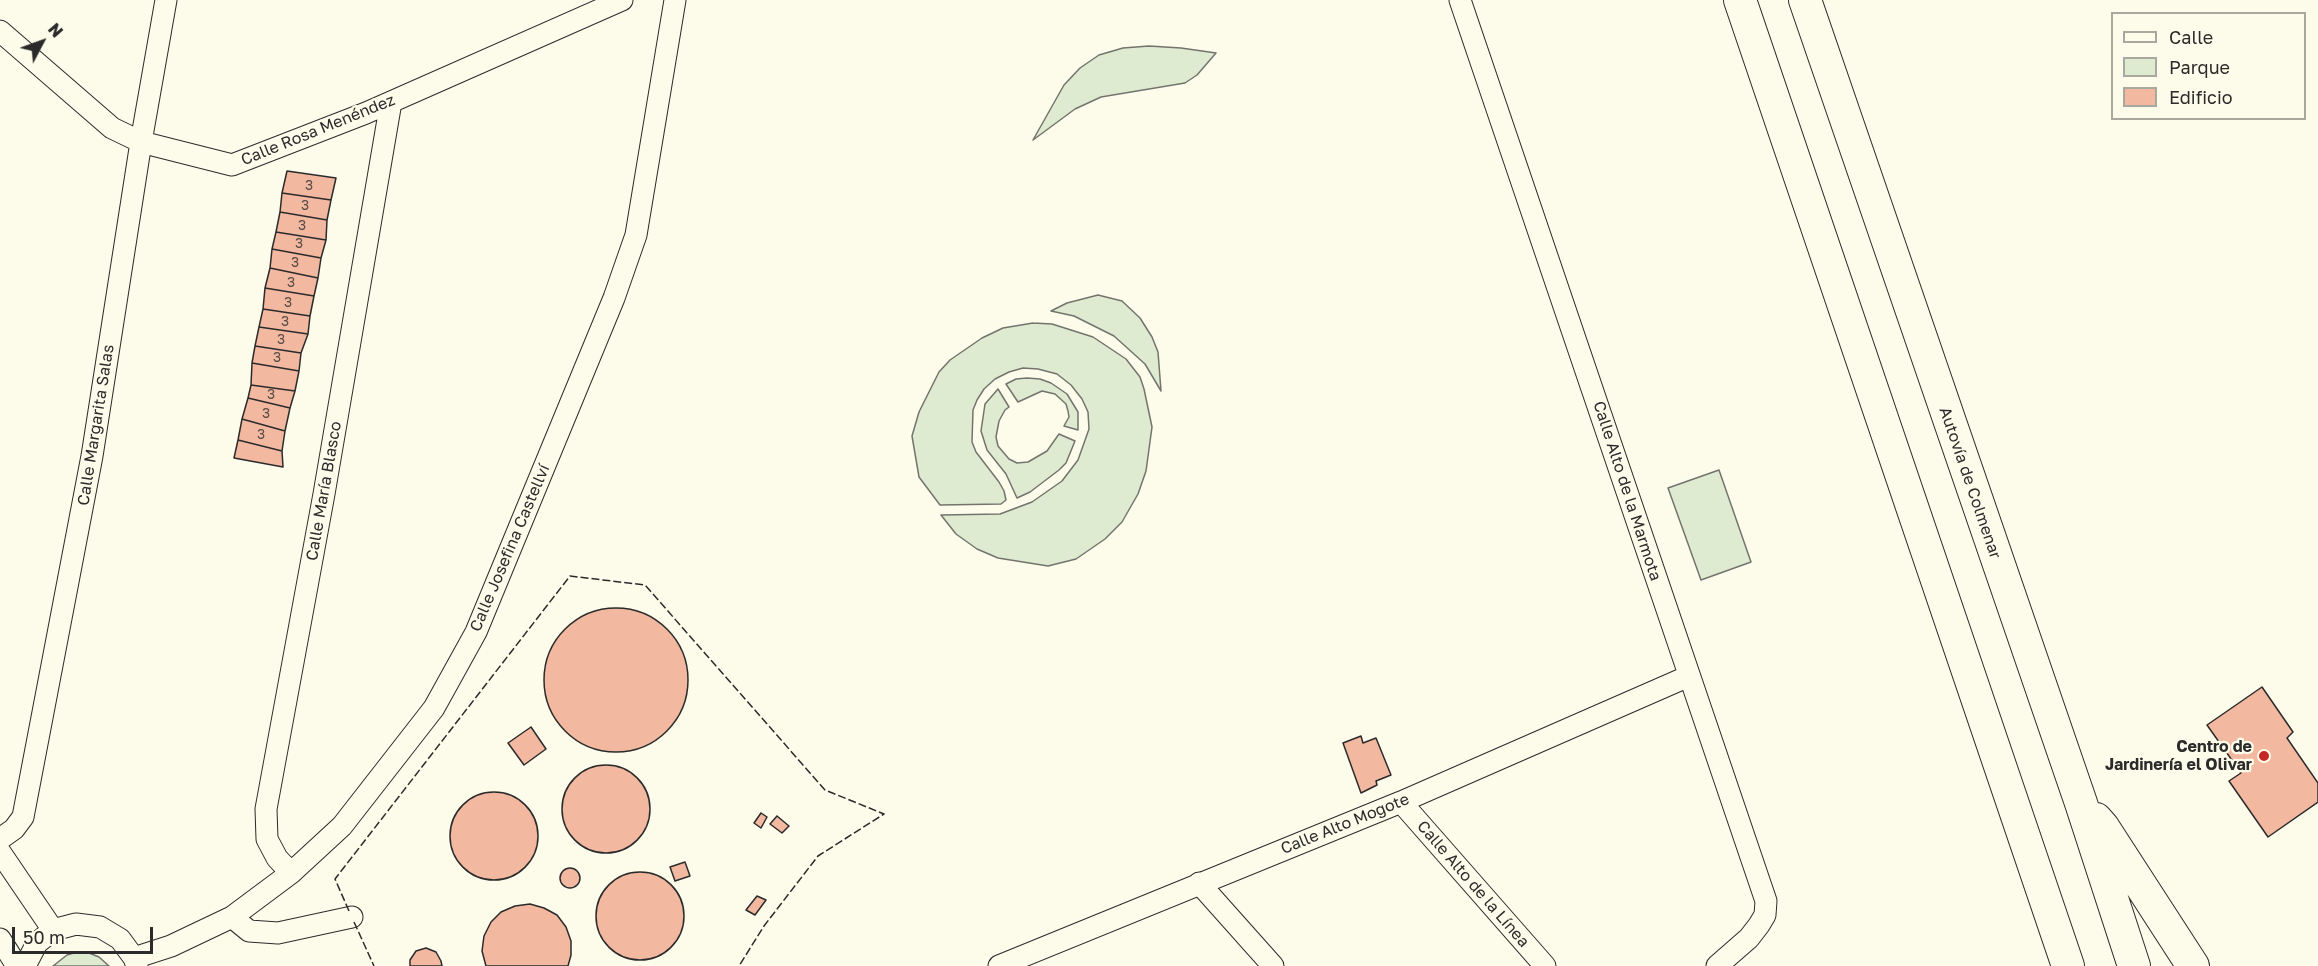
<!DOCTYPE html>
<html>
<head>
<meta charset="utf-8">
<style>
  body { margin:0 }
  #map { position:relative; width:2318px; height:966px; overflow:hidden; background:#fdfbea; font-family:"Golos Text",sans-serif }
  canvas { display:block }
  .legend { position:absolute; left:2111px; top:12px; width:195px; height:108px; box-sizing:border-box; background:#fdfbea; border:2px solid #a9a89e; margin:0; padding:8px 10px; list-style:none; font-size:18px; color:#2b2b2b }
  .legend li { display:flex; align-items:center; gap:12px; height:30px }
  .legend b { width:30px; border:2px solid #a9a89e }
  .north { position:absolute; left:12px; top:12px; width:60px; height:60px; -webkit-text-stroke:4px #fdfbea; paint-order:stroke; rotate:49deg; font-size:16px; font-weight:700; line-height:24px; text-align:center; color:#2b2b2b }
  .north::after { content:''; display:block; margin:auto; width:21px; height:27px; background:#2b2b2b; clip-path:polygon(50% 0,100% 100%,50% 72%,0 100%) }
  .scale { position:absolute; left:12px; top:927px; width:141px; height:27px; box-sizing:border-box; border:3px solid #2b2b2b; border-top:0; padding-left:8px; font-size:18px; line-height:21px; white-space:nowrap; color:#2b2b2b; -webkit-text-stroke:4px #fdfbea; paint-order:stroke }
</style>
</head>
<body>
<div id="map">
<canvas width="2318" height="966"></canvas>
<ul class="legend">
<li><b style="height:8px;background:#fdfbea"></b>Calle</li>
<li><b style="height:16px;background:#deebd1"></b>Parque</li>
<li><b style="height:16px;background:#f2b8a0"></b>Edificio</li>
</ul>
<div class="north">N</div>
<div class="scale">50 m</div>
</div>
<script>
const c = document.querySelector('canvas').getContext('2d');
c.lineJoin = 'round';
function fillPath(path, color) {
  c.fillStyle = color;
  c.fill(path, 'evenodd');
}
function toPath(rows) {
  const path = new Path2D();
  for (const r of rows) {
    if (r.length === 3) {
      path.moveTo(r[0] + r[2], r[1]);
      path.arc(r[0], r[1], r[2], 0, 2 * Math.PI);
      continue;
    }
    path.moveTo(r[0], r[1]);
    for (let i = 2; i < r.length; i += 2) path.lineTo(r[i], r[i + 1]);
  }
  return path;
}
function stroke(path, color, width, dash) {
  c.strokeStyle = color;
  c.lineWidth = width;
  c.lineCap = dash ? 'butt' : 'round';
  c.setLineDash(dash || []);
  c.stroke(path);
}
function label(font, color, halo, rows, align = 'center') {
  c.font = font + ' "Golos Text",sans-serif';
  c.lineWidth = 4.5;
  c.setLineDash([]);
  c.textBaseline = 'middle';
  c.strokeStyle = halo;
  c.fillStyle = color;
  for (const [text, x, y, turn = 0] of rows) {
    c.save();
    c.translate(x, y);
    c.rotate((+turn || 0) * Math.PI / 180);
    c.textAlign = isNaN(turn) ? turn : align;
    if (halo) c.strokeText(text, 0, 0);
    c.fillText(text, 0, 0);
    c.restore();
  }
}
const green = toPath([
  [1149,46,1181,48,1216,53,1197,75,1185,83,1101,97,1075,109,1033,140,1064,85,1080,68,1099,55,1123,48,1149,46],
  [1098,295,1122,301,1140,318,1152,337,1158,352,1161,391,1145,364,1114,336,1074,316,1051,311,1067,303,1098,295],
  [1033,323,1052,324,1093,337,1126,359,1140,377,1144,389,1152,427,1146,471,1138,494,1122,522,1105,539,1076,559,1048,566,998,558,977,549,956,534,941,515,1000,514,1032,502,1062,481,1078,460,1089,429,1088,412,1082,399,1071,385,1057,374,1038,369,1023,368,1009,372,995,379,984,389,977,400,973,410,972,442,976,452,999,482,1004,491,1006,500,1001,504,940,505,919,477,912,436,919,412,939,372,950,360,982,338,1003,328,1033,323],
  [1027,378,1040,379,1051,383,1067,394,1078,412,1078,430,1064,426,1069,417,1068,411,1066,404,1055,394,1042,391,1018,402,1006,384,1016,379,1027,378],
  [998,389,1009,407,1005,410,999,421,996,437,998,446,1009,459,1017,463,1028,462,1047,451,1059,434,1075,441,1066,463,1059,470,1030,492,1017,498,1006,474,987,450,981,431,985,404,998,389],
  [1719,470,1751,562,1701,580,1668,488,1719,470],
  [77,952,89,953,99,957,109,966,53,966,67,955,77,952]
]);
fillPath(green, '#deebd1');
stroke(green, '#74746e', 1.5);
const building = toPath([
  [287,171,336,178,331,200,282,193,287,171],
  [282,193,331,200,327,220,280,212,282,193],
  [280,212,327,220,326,240,276,232,280,212],
  [276,232,326,240,321,258,272,249,276,232],
  [272,249,321,258,318,278,270,268,272,249],
  [270,268,318,278,314,296,265,288,270,268],
  [265,288,314,296,310,316,263,309,265,288],
  [263,309,310,316,308,334,259,327,263,309],
  [259,327,308,334,301,353,255,346,259,327],
  [255,346,301,353,299,371,252,363,255,346],
  [252,363,299,371,295,391,251,385,252,363],
  [251,385,295,391,290,408,248,398,251,385],
  [248,398,290,408,285,431,242,419,248,398],
  [242,419,285,431,282,451,238,440,242,419],
  [238,440,282,451,283,467,234,458,238,440],
  [616,680,72],
  [2262,687,2293,732,2287,738,2318,783,2318,802,2268,837,2229,781,2241,773,2207,725,2262,687],
  [531,727,546,749,524,765,508,743,531,727],
  [1361,736,1363,743,1376,738,1391,775,1376,781,1377,785,1361,793,1343,743,1361,736],
  [606,809,44],
  [494,836,44],
  [761,813,767,817,761,828,754,823,761,813],
  [777,816,789,826,782,833,770,824,777,816],
  [685,862,690,876,675,881,670,867,685,862],
  [570,878,10],
  [640,916,44],
  [757,896,766,900,755,915,746,910,757,896],
  [530,904,544,908,557,915,566,927,571,941,571,955,568,966,486,966,482,951,484,936,491,922,501,912,515,906,530,904],
  [426,948,436,952,441,961,442,966,410,966,410,960,416,951,426,948]
]);
fillPath(building, '#f2b8a0');
stroke(building, '#2b2b2b', 1.5);
const minor = toPath([
  [1460,0,1766,901,1765,915,1759,925,1749,938,1717,966],
  [0,31,112,128,141,142,232,165,366,113,622,0],
  [1401,802,1545,966],
  [0,839,14,829,23,817,92,456,141,142,166,0],
  [0,852,53,930],
  [291,873,277,858,267,839,266,809,324,494,391,102],
  [1199,883,1273,966],
  [232,917,249,931,278,933,352,917],
  [0,939,17,966],
  [134,958,171,946,232,917,291,873,342,826,434,708,476,632,614,298,636,235,675,0],
  [25,966,37,943,53,930,76,924,100,927,120,939,134,958,137,966],
  [999,966,1401,802,1689,676]
]);
const highway = toPath([
  [1740,0,2068,966],
  [1805,0,2081,803,2134,966],
  [2096,819,2103,827,2193,966]
]);
stroke(minor, '#2b2b2b', 23);
stroke(highway, '#2b2b2b', 34);
stroke(minor, '#fdfbea', 21);
stroke(highway, '#fdfbea', 32);
stroke(toPath([
  [349,911,335,879,570,576,645,585,825,790,884,814,818,856,764,926,739,966],
  [354,922,374,966]
]), '#2b2b2b', 1.5, [8, 3]);
for (const [x, y, r, color] of [
  [2264,756,6,"#c62828"]
]) {
  const dot = new Path2D();
  dot.arc(x, y, r, 0, 2 * Math.PI);
  c.fillStyle = color;
  c.fill(dot);
  stroke(dot, '#fdfbea', 2);
}
label('14px', '#5d4e48', null, [
  ["3",309,186],
  ["3",305,206],
  ["3",302,226],
  ["3",299,244],
  ["3",295,263],
  ["3",291,283],
  ["3",288,303],
  ["3",285,322],
  ["3",281,340],
  ["3",277,358],
  ["3",271,395],
  ["3",266,414],
  ["3",261,435]
]);
label('16px', '#2b2b2b', '#fdfbea', [
  ["Calle Rosa Menéndez",318,130,-22],
  ["Calle Margarita Salas",96,425,-81],
  ["Autovía de Colmenar",1970,483,71],
  ["Calle María Blasco",324,491,-80],
  ["Calle Alto de la Marmota",1627,491,72],
  ["Calle Josefina Castellví",510,548,-67],
  ["Calle Alto Mogote",1345,824,-22],
  ["Calle Alto de la Línea",1473,884,49]
]);
label('bold 16px', '#2b2b2b', '#fdfbea', [
  ["Centro de",2252,747],
  ["Jardinería el Olivar",2252,765]
], 'right');
</script>
</body>
</html>
